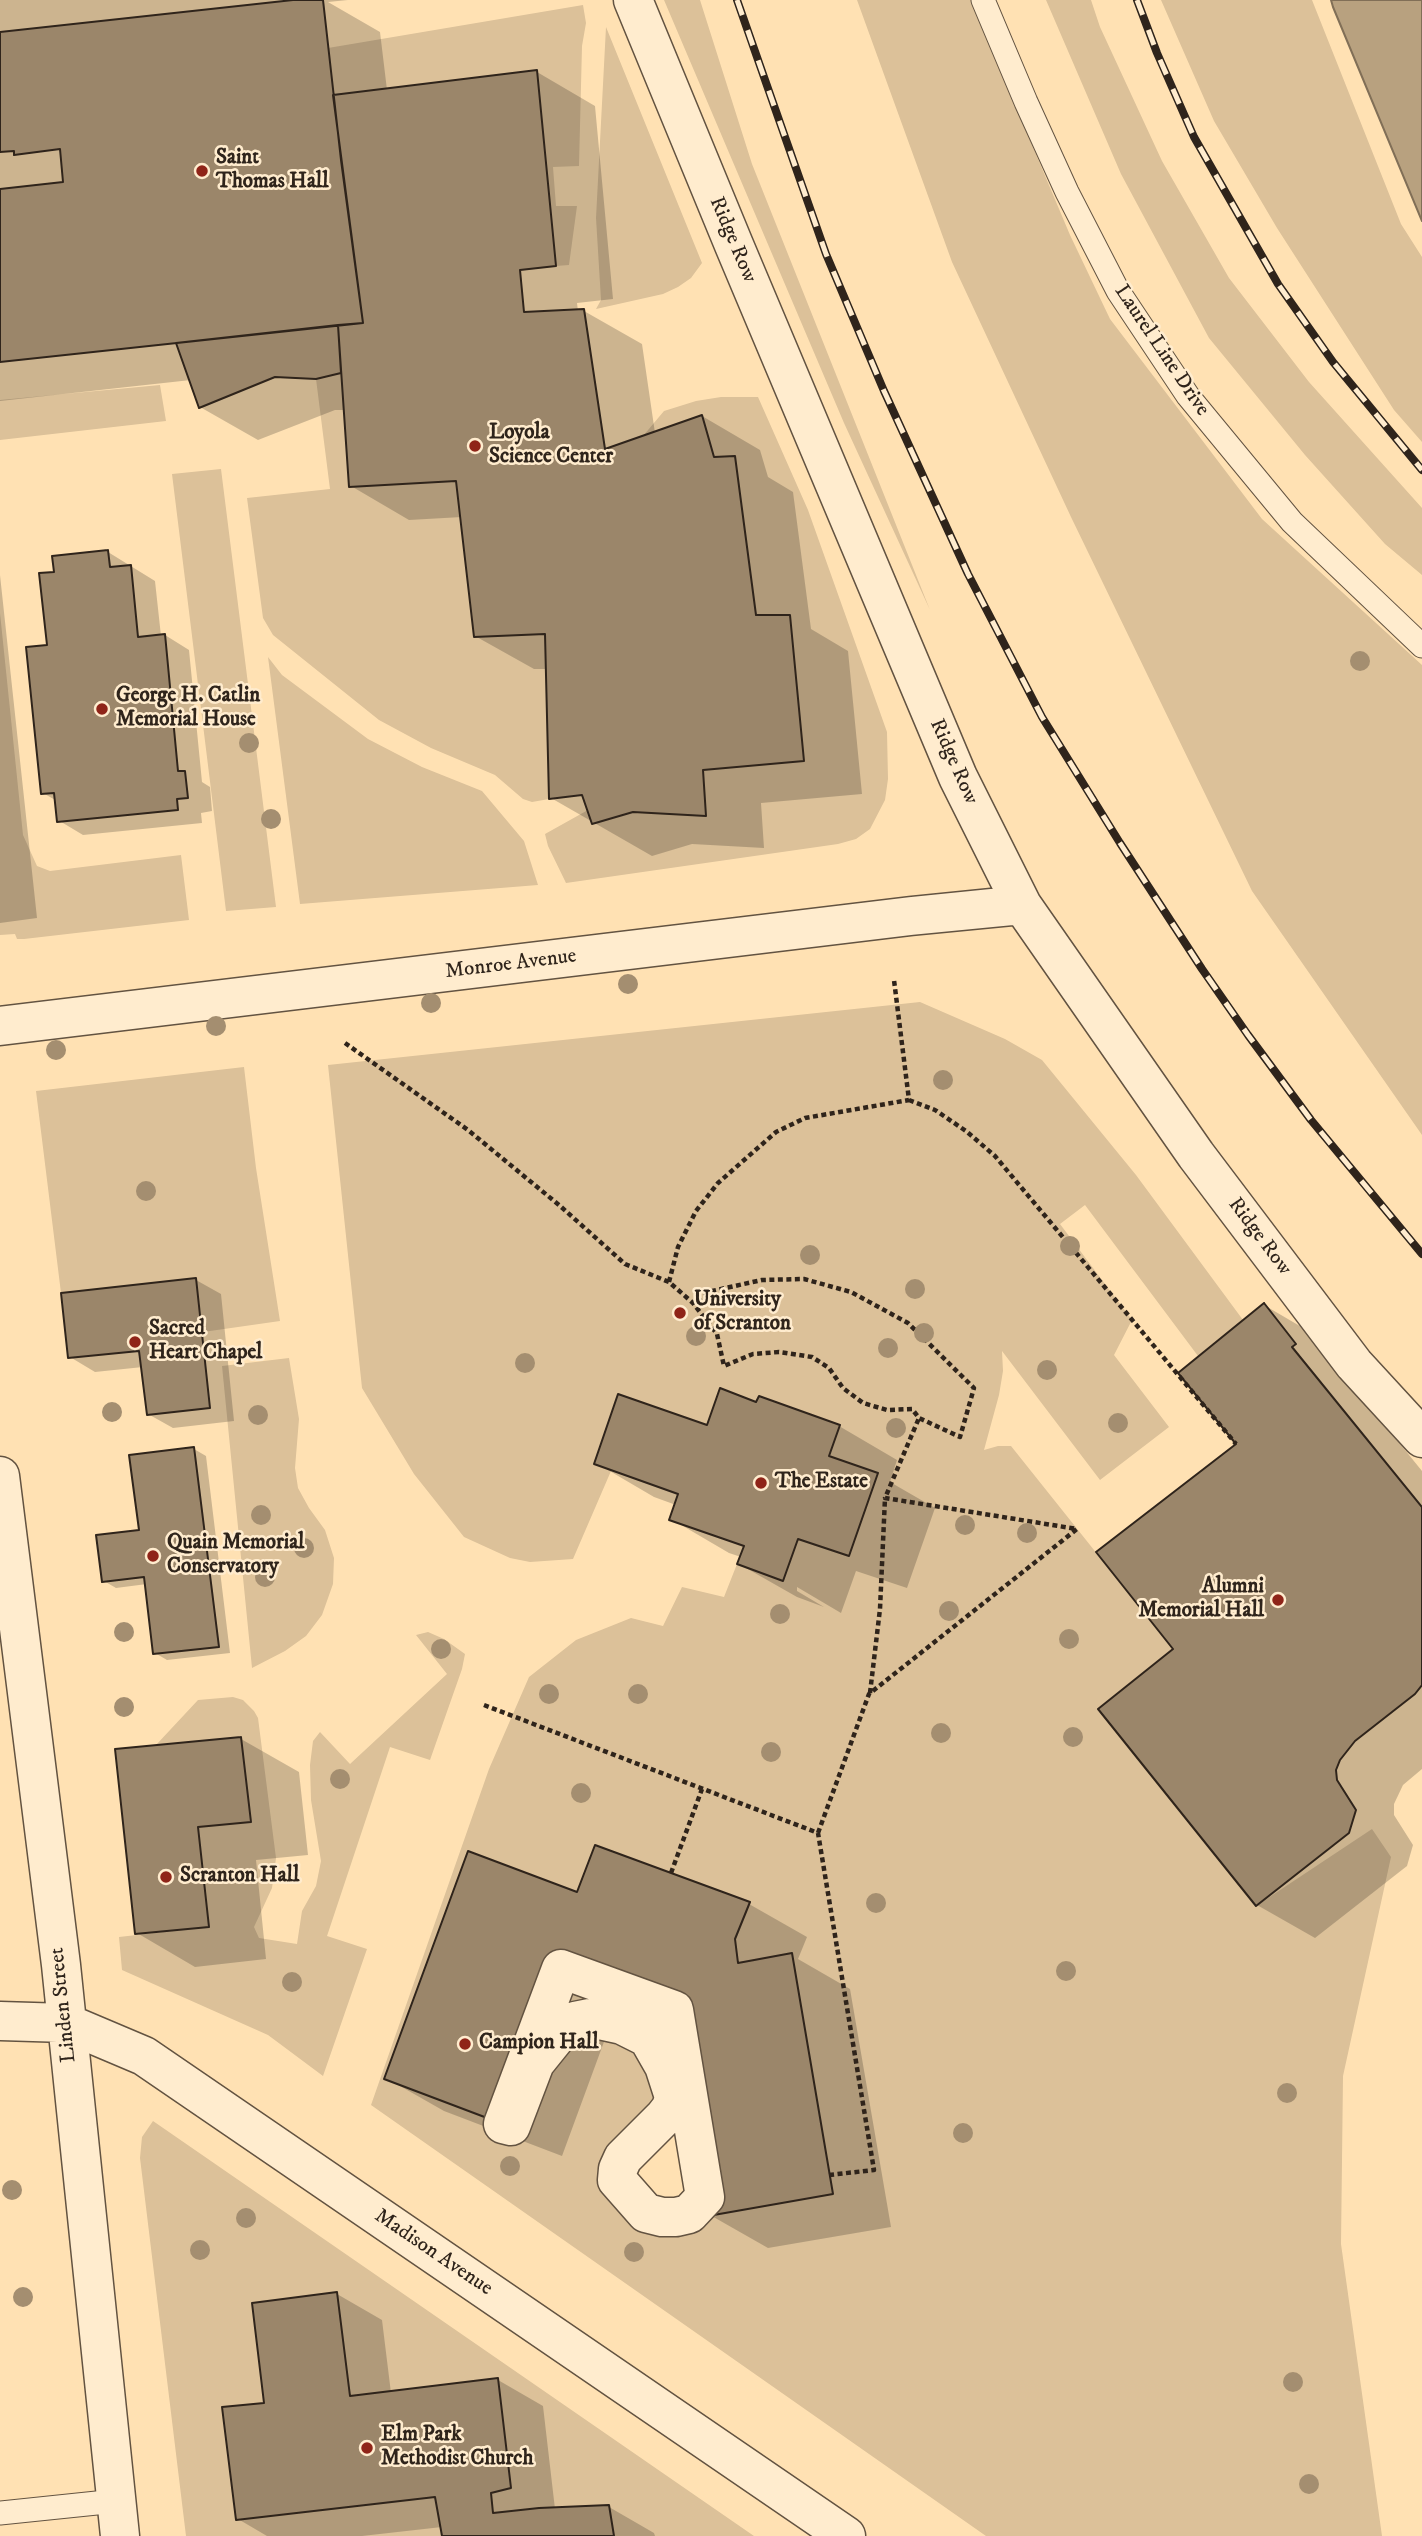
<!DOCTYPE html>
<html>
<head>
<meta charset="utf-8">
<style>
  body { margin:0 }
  canvas { display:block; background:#ffe1b3 }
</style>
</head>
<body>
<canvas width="1422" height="2536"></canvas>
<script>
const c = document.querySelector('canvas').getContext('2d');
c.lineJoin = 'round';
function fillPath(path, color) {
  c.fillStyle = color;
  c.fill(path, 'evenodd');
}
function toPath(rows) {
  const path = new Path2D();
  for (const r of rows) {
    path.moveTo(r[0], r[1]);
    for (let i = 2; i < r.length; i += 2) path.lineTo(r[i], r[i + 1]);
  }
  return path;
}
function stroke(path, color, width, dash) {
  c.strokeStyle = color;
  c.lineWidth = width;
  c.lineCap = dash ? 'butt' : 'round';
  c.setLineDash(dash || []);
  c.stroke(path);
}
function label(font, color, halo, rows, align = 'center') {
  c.font = font + ' "IM FELL DW Pica",serif';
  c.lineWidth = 5;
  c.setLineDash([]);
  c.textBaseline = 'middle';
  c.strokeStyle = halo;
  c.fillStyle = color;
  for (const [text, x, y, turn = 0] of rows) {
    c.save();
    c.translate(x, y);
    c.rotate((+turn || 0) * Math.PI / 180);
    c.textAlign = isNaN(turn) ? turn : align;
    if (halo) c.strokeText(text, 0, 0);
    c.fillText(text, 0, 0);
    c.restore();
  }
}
fillPath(toPath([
  [664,0,700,0,752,164,930,610,844,423],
  [857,0,971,0,1070,235,1110,319,1262,519,1422,665,1422,1135,1252,891,1071,517,952,262],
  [1046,0,1091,0,1100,27,1162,161,1229,278,1309,382,1422,508,1422,575,1385,544,1305,455,1209,338,1121,174],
  [1161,0,1312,0,1401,224,1422,257,1422,442,1394,410,1277,228,1214,121],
  [583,5,586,23,582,46,579,166,553,167,556,206,577,206,569,265,556,266,537,70,333,95,328,48],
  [606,27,702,263,691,278,678,287,663,294,596,309,601,300,596,218],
  [341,373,349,487,456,481,474,636,545,634,549,799,532,802,523,799,495,775,431,748,379,720,273,635,263,618,247,498,330,489,316,379],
  [160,385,166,421,0,440,0,400],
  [721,397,758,397,808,510,887,732,888,779,885,800,870,829,856,839,838,844,566,883,548,846,545,834,588,810,706,815,703,770,804,761,790,616,756,615,735,457,714,457,702,415,643,436,664,411,696,401],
  [221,469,276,907,226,911,172,474],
  [0,613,23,835,37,866,50,871,181,855,189,920,24,939,17,939,15,934,0,935],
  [268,657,282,675,368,739,422,767,482,791,524,841,538,885,300,904],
  [920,1002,1005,1039,1042,1060,1136,1175,1243,1320,1198,1356,1085,1205,1060,1224,1132,1320,1114,1355,1169,1427,1100,1480,1002,1351,1003,1371,999,1395,984,1450,998,1446,1011,1446,1173,1649,1098,1709,1256,1906,1372,1829,1391,1857,1343,2076,1341,2244,1382,2536,986,2536,371,2105,489,1769,529,1677,576,1640,631,1618,663,1626,682,1587,724,1597,737,1564,783,1581,798,1539,878,1473,829,1456,840,1425,759,1396,756,1402,720,1389,707,1425,618,1394,594,1464,611,1471,573,1559,530,1562,510,1558,464,1537,414,1474,362,1388,328,1065],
  [595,1845,735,1939,738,1963,792,1954,829,2175,647,2213,623,2158,674,2097,622,2025,384,2078,468,1851,577,1892],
  [244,1067,256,1168,280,1321,203,1332,196,1278,61,1293,36,1091],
  [289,1358,299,1419,295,1468,298,1488,309,1508,325,1530,334,1558,333,1584,322,1615,306,1636,285,1651,252,1668,222,1366],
  [428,1632,444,1639,465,1654,462,1669,430,1760,390,1747,327,1936,367,1949,323,2076,268,2035,122,1970,119,1937,208,1927,198,1827,251,1822,241,1737,156,1745,198,1700,233,1697,243,1700,254,1711,258,1718,276,1858,272,1888,254,1927,259,1938,297,1944,302,1911,316,1886,321,1861,311,1800,310,1765,313,1741,320,1732,350,1764,447,1674,416,1635],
  [153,2121,754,2536,186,2536,140,2158,142,2137]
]), '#dcc199');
const water = toPath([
  [1331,0,1422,0,1422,221,1333,7,1331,0]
]);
fillPath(water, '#b8a17f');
stroke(water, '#816f57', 2);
fillPath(toPath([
  [0,0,348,0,328,2,380,32,387,90,537,72,595,106,613,299,577,303,578,311,584,311,642,344,655,433,702,416,760,450,768,477,793,492,811,629,848,651,862,794,761,803,764,848,692,844,652,856,551,798,547,669,534,669,475,636,462,517,409,520,351,486,345,410,335,410,258,440,200,407,191,380,0,401],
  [108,552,155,581,161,636,165,635,189,650,202,782,210,787,212,811,201,813,202,823,83,835,58,820,57,801,43,793,49,647,56,573],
  [0,575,37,918,0,923],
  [196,1280,221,1294,234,1421,173,1428,148,1414,143,1367,95,1372,70,1357],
  [1264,1305,1322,1339,1349,1381,1422,1471,1422,1769,1403,1785,1394,1804,1394,1815,1413,1845,1407,1866,1315,1938,1257,1905,1176,1650,1239,1444],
  [757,1404,839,1426,897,1460,890,1482,935,1508,907,1588,856,1571,841,1613,797,1587,797,1591,824,1607,797,1597,739,1564,741,1557,729,1553,671,1519,676,1505,654,1497,596,1463,708,1427],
  [194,1449,206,1456,230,1653,167,1660,155,1653,147,1584,116,1588,104,1581,141,1532],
  [241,1739,299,1772,308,1855,256,1860,266,1959,195,1967,137,1933],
  [578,1894,749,1904,807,1937,798,1959,850,1989,891,2227,768,2248,710,2215,619,2001,562,2156,444,2111,386,2078],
  [337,2294,382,2320,391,2393,498,2380,543,2406,555,2509,609,2507,654,2533,655,2536,443,2536,442,2527,362,2536,267,2536,238,2519,266,2404]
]), '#0003');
const building = toPath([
  [293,0,323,0,341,160,363,323,0,362,0,189,63,182,60,149,14,155,14,151,0,152,0,32,293,0],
  [537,70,556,266,520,270,524,312,584,309,605,449,702,415,714,457,735,456,756,615,790,615,804,761,703,770,706,816,633,812,592,824,582,795,549,799,545,634,474,637,456,481,349,487,338,325,363,323,333,95,537,70],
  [338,325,341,373,316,379,275,377,199,408,176,343,338,325],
  [108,550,110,567,131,565,138,637,165,634,178,771,185,771,188,798,177,799,178,810,57,822,54,793,41,794,26,647,47,645,39,573,54,572,52,556,108,550],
  [196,1278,210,1408,147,1415,139,1351,68,1358,61,1293,196,1278],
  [1264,1303,1296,1344,1292,1347,1422,1507,1422,1685,1415,1694,1355,1741,1340,1760,1336,1770,1337,1780,1356,1810,1349,1833,1256,1906,1098,1709,1173,1649,1096,1552,1236,1444,1178,1373,1264,1303],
  [720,1388,756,1402,759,1396,840,1425,829,1456,878,1473,849,1556,798,1539,783,1581,737,1564,744,1546,669,1520,678,1494,594,1464,618,1394,707,1425,720,1388],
  [194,1447,219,1647,153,1654,144,1577,102,1582,96,1535,139,1530,129,1455,194,1447],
  [241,1737,251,1822,198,1827,209,1927,135,1934,115,1749,241,1737],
  [595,1845,750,1902,735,1939,738,1963,792,1953,833,2194,708,2216,674,2010,561,1969,503,2124,384,2079,468,1851,577,1892,595,1845],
  [337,2292,350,2396,498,2378,511,2488,491,2493,493,2513,539,2508,609,2505,614,2536,442,2536,435,2497,236,2520,222,2407,264,2403,252,2303,337,2292]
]);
fillPath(building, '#9b866a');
stroke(building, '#2f241b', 2);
const lane = toPath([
  [983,0,1026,102,1067,192,1118,291,1188,396,1292,522,1422,646],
  [0,2513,116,2501]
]);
const street = toPath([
  [633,0,734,245,958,777,1022,905,1196,1155,1354,1364,1422,1438],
  [0,1026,911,916,1022,905],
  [0,1476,61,1965,120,2536],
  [561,1969,674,2010,705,2197,689,2214,676,2217,662,2217,646,2213,617,2180,618,2169,623,2158,664,2117,671,2108,674,2097,664,2066,648,2038,622,2025,590,2018,575,2021,560,2032,535,2063,511,2126,503,2124,561,1969],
  [0,2021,66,2023,144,2056,846,2536]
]);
stroke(lane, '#635341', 25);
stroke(street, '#635341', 41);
stroke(toPath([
  [345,1043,468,1130,559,1205,625,1264,669,1282,693,1303,717,1334,724,1366,753,1354,779,1352,812,1357,829,1368,843,1388,863,1403,887,1410,912,1409,919,1418,960,1437,974,1388,908,1323,851,1292,804,1279,762,1280,712,1291,693,1303],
  [909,1100,935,1110,966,1131,995,1156,1236,1444],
  [669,1282,678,1247,696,1211,718,1183,776,1132,805,1118,909,1100,894,980],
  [870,1693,880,1609,885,1498],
  [484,1705,818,1833,874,2170,829,2175],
  [818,1833,869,1694,1077,1529,885,1498,919,1418],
  [671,1873,702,1789]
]), '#2f241b', 4.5, [5, 3.5]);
stroke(lane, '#ffecce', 23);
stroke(street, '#ffecce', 38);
const rail = toPath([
  [737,0,826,254,884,391,968,574,1042,717,1120,843,1202,969,1248,1035,1311,1120,1422,1254],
  [1137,0,1157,53,1194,137,1278,284,1333,362,1422,470]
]);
stroke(rail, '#2f241b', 8);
stroke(rail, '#ffecce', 5, [16]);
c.fillStyle = '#a48e70';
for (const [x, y] of [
  [1360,661],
  [249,743],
  [271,819],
  [628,984],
  [431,1003],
  [216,1026],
  [56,1050],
  [943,1080],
  [146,1191],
  [1070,1246],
  [810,1255],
  [915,1289],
  [924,1333],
  [696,1336],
  [888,1348],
  [525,1363],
  [1047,1370],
  [112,1412],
  [258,1415],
  [1118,1423],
  [896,1428],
  [261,1515],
  [965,1525],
  [1027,1533],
  [304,1548],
  [265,1577],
  [949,1611],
  [780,1614],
  [124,1632],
  [1069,1639],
  [441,1649],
  [549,1694],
  [638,1694],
  [124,1707],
  [941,1733],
  [1073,1737],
  [771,1752],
  [340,1779],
  [581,1793],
  [876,1903],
  [1066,1971],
  [292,1982],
  [1287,2093],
  [963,2133],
  [510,2166],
  [12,2190],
  [246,2218],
  [200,2250],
  [634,2252],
  [23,2297],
  [1293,2382],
  [1309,2484]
]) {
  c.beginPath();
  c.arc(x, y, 10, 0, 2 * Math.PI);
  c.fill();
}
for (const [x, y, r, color] of [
  [202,171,7,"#8f2418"],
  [475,446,7,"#8f2418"],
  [102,709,7,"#8f2418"],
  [680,1313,7,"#8f2418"],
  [135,1342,7,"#8f2418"],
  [761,1483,7,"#8f2418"],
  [153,1556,7,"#8f2418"],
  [1278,1600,7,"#8f2418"],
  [166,1877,7,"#8f2418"],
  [465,2044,7,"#8f2418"],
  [367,2448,7,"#8f2418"]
]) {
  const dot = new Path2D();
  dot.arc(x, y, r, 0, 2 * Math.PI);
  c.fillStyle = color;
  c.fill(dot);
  stroke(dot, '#ffecce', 2.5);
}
label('bold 21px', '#2f241b', '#ffecce', [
  ["Saint",216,159],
  ["Thomas Hall",216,183],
  ["Loyola",489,434],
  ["Science Center",489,458],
  ["George H. Catlin",116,697],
  ["Memorial House",116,721],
  ["University",694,1301],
  ["of Scranton",694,1325],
  ["Sacred",149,1330],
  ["Heart Chapel",149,1354],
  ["The Estate",775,1483],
  ["Quain Memorial",167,1544],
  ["Conservatory",167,1568],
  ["Alumni",1264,1588,"right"],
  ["Memorial Hall",1264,1612,"right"],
  ["Scranton Hall",180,1877],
  ["Campion Hall",479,2044],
  ["Elm Park",381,2436],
  ["Methodist Church",381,2460]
], 'left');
label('21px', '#2f241b', '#ffecce', [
  ["Ridge Row",732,240,67],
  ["Laurel Line Drive",1161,351,56],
  ["Ridge Row",953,762,66],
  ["Monroe Avenue",511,965,-7],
  ["Ridge Row",1259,1237,53],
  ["Linden Street",64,2005,-96],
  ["Madison Avenue",433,2253,34]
]);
</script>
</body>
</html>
